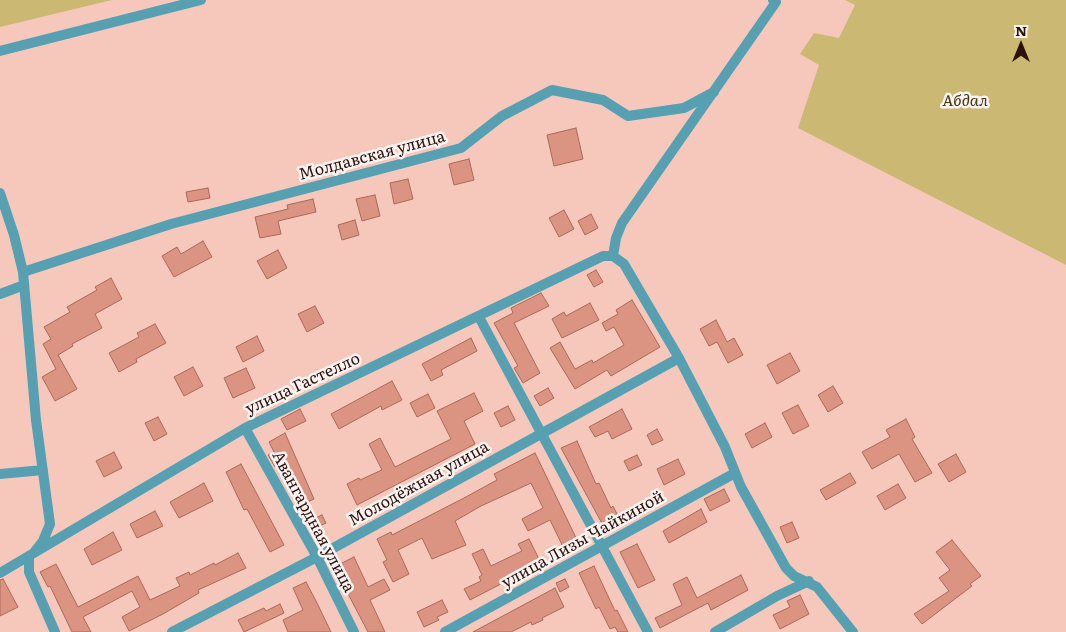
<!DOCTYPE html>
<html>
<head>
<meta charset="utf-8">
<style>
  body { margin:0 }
  #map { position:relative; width:1066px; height:632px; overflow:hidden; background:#f6c8bc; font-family:Literata,serif }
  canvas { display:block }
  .north { position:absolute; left:996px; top:20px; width:50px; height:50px; -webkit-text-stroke:4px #fbf3f1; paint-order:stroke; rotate:0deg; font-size:14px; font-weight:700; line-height:20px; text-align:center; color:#2c120b }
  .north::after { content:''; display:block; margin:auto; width:18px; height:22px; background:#2c120b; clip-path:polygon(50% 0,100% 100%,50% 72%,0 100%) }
</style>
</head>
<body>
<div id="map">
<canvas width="1066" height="632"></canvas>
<div class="north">N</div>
</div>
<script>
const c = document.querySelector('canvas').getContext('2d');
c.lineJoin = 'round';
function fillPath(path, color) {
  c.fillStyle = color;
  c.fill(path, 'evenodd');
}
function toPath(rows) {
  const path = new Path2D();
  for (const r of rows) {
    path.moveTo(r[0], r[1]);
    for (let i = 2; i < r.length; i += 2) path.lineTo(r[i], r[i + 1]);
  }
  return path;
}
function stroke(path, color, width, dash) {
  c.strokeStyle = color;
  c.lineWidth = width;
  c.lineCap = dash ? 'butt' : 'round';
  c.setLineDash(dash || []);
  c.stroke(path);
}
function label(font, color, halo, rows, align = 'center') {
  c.font = font + ' Literata,serif';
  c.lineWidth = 5;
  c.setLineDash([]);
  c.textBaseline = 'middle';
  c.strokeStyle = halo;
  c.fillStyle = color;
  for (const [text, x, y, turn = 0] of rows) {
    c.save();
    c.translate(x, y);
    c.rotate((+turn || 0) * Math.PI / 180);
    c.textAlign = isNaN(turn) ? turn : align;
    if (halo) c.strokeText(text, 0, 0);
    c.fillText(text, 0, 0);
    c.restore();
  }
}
fillPath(toPath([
  [0,0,112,0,0,27],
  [845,0,1066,0,1066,265,798,128,819,65,800,54,814,33,839,38,855,5]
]), '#cab873');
const building = toPath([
  [576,128,583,159,554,166,547,135,576,128],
  [469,159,474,180,454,185,449,164,469,159],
  [408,179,413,199,394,204,390,183,408,179],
  [208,188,210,198,188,202,186,192,208,188],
  [375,195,380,216,362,221,356,199,375,195],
  [313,199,316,212,278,221,281,234,260,238,255,217,288,209,287,205,313,199],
  [564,210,574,229,559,237,549,218,564,210],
  [591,214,598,228,585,235,578,221,591,214],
  [355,220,359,235,342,240,338,225,355,220],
  [203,241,212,257,174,277,162,256,177,247,181,254,203,241],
  [278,250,287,268,267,279,257,261,278,250],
  [596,270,603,282,594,287,587,275,596,270],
  [111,278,122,299,95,314,102,328,72,344,73,346,58,355,77,389,55,401,42,377,56,369,43,344,51,339,44,327,70,312,67,307,97,290,95,287,111,278],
  [541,293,549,306,514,323,540,373,523,383,514,368,518,366,494,323,513,313,511,308,541,293],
  [632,300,660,347,611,376,607,370,575,389,550,348,560,342,575,369,592,360,593,363,624,345,614,327,606,331,602,323,618,314,616,310,632,300],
  [590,303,599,320,562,338,552,319,564,312,566,316,590,303],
  [315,306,324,323,307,332,298,314,315,306],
  [716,320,727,342,734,338,743,355,728,363,717,342,709,346,700,329,716,320],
  [155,324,166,343,136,359,137,362,119,372,109,353,139,337,137,333,155,324],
  [257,336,264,351,243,362,236,347,257,336],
  [471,338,477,351,441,370,443,375,431,381,422,364,471,338],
  [790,353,800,371,777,384,767,365,790,353],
  [193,367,203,386,184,396,174,377,193,367],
  [246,368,255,388,233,398,224,378,246,368],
  [392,381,402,400,382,410,381,406,339,429,331,414,392,381],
  [833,386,843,403,828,412,818,395,833,386],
  [548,388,554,398,540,406,534,396,548,388],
  [474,393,483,411,464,421,475,444,357,505,347,484,359,478,360,480,382,470,369,444,380,438,395,467,451,439,437,411,474,393],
  [428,394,435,408,417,417,410,403,428,394],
  [798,405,809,426,793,434,782,413,798,405],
  [508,406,515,420,501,427,494,413,508,406],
  [300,409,306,421,287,430,281,419,300,409],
  [622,409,632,429,612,439,608,431,595,437,589,427,622,409],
  [158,417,167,434,154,441,145,423,158,417],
  [906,419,915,437,912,439,932,473,915,482,899,454,872,469,862,452,890,437,886,430,906,419],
  [765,423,772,437,752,448,745,434,765,423],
  [657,429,663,440,652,445,647,435,657,429],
  [285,433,314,499,301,505,279,465,275,467,268,455,274,452,269,442,285,433],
  [577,441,596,484,599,483,611,508,613,506,621,522,605,529,561,448,577,441],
  [114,452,122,468,104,477,96,461,114,452],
  [535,453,579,544,565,551,550,520,528,531,522,519,543,508,531,483,481,506,455,521,466,545,432,559,422,538,398,550,409,574,393,582,383,562,387,560,377,539,391,532,392,535,464,498,497,480,494,474,535,453],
  [956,454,966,472,949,482,938,464,956,454],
  [637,455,642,465,629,471,624,461,637,455],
  [678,459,685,474,664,485,657,469,678,459],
  [241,464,284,545,270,552,247,509,244,510,226,472,241,464],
  [850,473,856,483,826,500,820,490,850,473],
  [204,483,213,501,179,518,170,502,204,483],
  [898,484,906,498,885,510,877,496,898,484],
  [724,489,730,501,710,511,704,499,724,489],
  [701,509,707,522,669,543,663,531,701,509],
  [155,511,163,526,137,538,130,524,155,511],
  [322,515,326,523,313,529,309,521,322,515],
  [792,522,799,538,787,543,780,527,792,522],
  [113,532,122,550,92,565,84,549,113,532],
  [529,539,541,563,470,600,464,589,481,581,479,577,482,575,472,554,483,549,491,566,522,551,518,544,529,539],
  [952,540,981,576,970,584,972,586,922,624,914,614,949,591,939,578,950,570,936,552,952,540],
  [637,544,655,580,638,588,620,552,637,544],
  [238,553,246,568,198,590,199,593,163,614,129,631,122,617,140,607,132,591,83,617,91,632,72,632,50,586,48,587,40,572,56,564,78,607,138,576,150,600,180,586,176,578,189,572,190,575,214,563,215,565,238,553],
  [354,557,368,587,384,579,390,590,370,600,385,632,368,632,334,567,354,557],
  [594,566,615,611,617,610,628,632,618,632,615,627,610,629,599,607,596,609,579,573,594,566],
  [741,575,748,590,711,610,708,603,660,628,655,618,682,605,673,584,687,577,697,598,741,575],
  [3,579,18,607,0,616,0,580,3,579],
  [565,579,569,587,560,592,556,583,565,579],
  [306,582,317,603,331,632,288,632,283,620,303,610,293,588,306,582],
  [555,588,564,607,542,618,543,620,532,625,531,622,511,632,473,632,555,588],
  [800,595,809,614,780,629,773,615,790,607,787,601,800,595],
  [442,600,448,612,437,617,439,620,424,627,417,612,442,600],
  [280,604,284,613,244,632,238,620,264,608,266,611,280,604]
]);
fillPath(building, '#dc9482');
stroke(building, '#ab6856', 1);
stroke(toPath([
  [0,51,201,0],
  [0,193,14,235,23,272,36,420,50,524,43,541,35,551],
  [613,256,624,264,679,358,725,447,741,487,786,568,794,576,817,587,853,632],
  [613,256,616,238,622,223,776,2,773,0],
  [23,272,171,224,461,148,502,116,552,90,603,100,628,116,684,108,714,92],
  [0,294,24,285],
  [479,317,648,632],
  [245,428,317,557,354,632],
  [0,474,43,470],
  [29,557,29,572,55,632],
  [0,573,245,428,603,256,613,256],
  [172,632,317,557,679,358],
  [445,632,735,473],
  [715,632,777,596,809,581]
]), '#56a0b2', 10);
label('italic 16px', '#423912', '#fbf3f1', [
  ["Абдал",965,101]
]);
label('16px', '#2c120b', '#fbf3f1', [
  ["Молдавская улица",372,156,-15],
  ["улица Гастелло",303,384,-25],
  ["Молодёжная улица",419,484,-29],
  ["Авангардная улица",313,522,62],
  ["улица Лизы Чайкиной",583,540,-29]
]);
</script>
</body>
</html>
